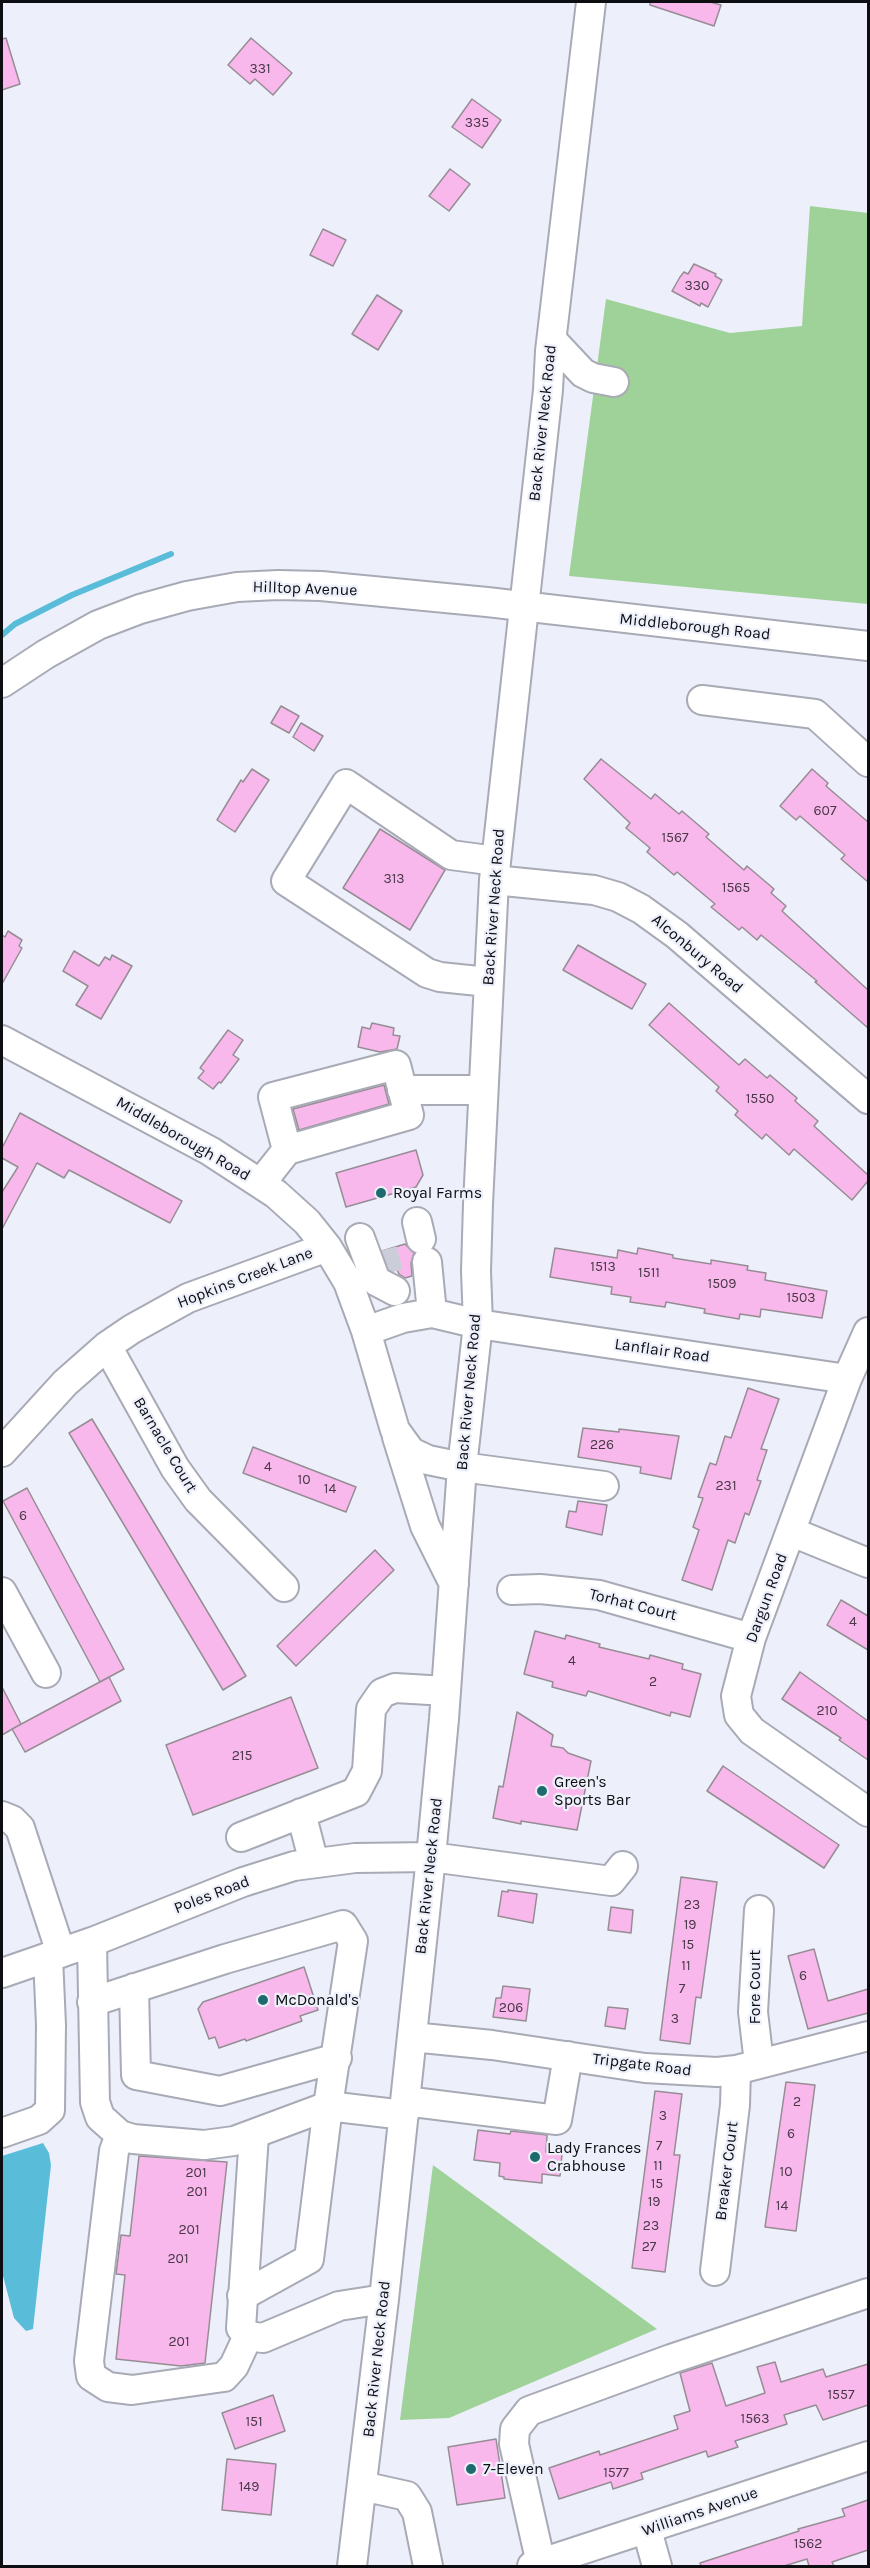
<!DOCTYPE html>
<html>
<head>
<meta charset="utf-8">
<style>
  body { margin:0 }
  #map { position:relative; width:870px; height:2568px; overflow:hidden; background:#edf0fb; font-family:Karla,sans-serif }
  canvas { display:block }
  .frame { position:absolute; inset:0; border:3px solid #0d0e11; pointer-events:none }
</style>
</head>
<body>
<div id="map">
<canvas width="870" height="2568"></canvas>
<div class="frame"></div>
</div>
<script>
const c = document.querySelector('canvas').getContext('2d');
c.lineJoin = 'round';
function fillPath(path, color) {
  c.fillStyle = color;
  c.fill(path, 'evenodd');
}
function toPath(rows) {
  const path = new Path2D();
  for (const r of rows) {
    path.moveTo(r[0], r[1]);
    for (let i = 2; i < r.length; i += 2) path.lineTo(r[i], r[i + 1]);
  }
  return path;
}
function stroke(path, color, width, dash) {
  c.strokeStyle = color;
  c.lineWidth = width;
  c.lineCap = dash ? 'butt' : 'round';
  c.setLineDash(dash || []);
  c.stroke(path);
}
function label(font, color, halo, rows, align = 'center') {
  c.font = font + ' Karla,sans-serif';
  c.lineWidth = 4.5;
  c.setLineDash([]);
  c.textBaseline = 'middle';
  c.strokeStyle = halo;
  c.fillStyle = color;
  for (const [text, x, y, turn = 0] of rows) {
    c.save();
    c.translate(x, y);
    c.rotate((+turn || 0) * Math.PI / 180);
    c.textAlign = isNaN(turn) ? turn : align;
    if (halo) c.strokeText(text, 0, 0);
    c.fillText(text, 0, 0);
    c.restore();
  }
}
fillPath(toPath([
  [810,206,868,213,868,604,569,576,606,299,730,333,802,326],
  [433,2165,657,2329,449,2418,400,2420]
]), '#9fd299');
fillPath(toPath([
  [43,2143,49,2153,51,2165,33,2329,26,2331,14,2318,2,2272,2,2156]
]), '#59bcd8');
stroke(toPath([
  [2,635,15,624,72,595,171,554]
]), '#59bcd8', 6);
const building = toPath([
  [650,2,710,2,721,5,714,26,650,5,650,2],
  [6,38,20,84,2,90,2,39,6,38],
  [251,38,292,73,273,95,255,79,250,84,228,65,251,38],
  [472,99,501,120,482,148,452,127,472,99],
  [450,169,470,184,449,211,429,196,450,169],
  [323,229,346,240,333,266,310,255,323,229],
  [694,264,716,274,715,276,722,280,708,307,701,303,700,306,672,291,680,277,684,272,688,274,694,264],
  [377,295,402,311,378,350,352,334,377,295],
  [281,706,299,716,289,733,271,723,281,706],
  [301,723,323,736,314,751,293,737,301,723],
  [601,759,651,799,655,794,679,814,682,811,709,834,706,837,744,870,747,866,774,889,771,893,786,906,782,911,868,990,868,1028,815,982,817,981,761,935,757,940,742,927,739,930,711,907,715,904,677,872,674,875,647,852,650,848,626,828,630,823,584,779,601,759],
  [252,769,269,780,235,832,217,820,241,780,243,782,252,769],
  [812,769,828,783,826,786,868,822,868,882,841,859,845,855,800,816,796,820,780,806,812,769],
  [380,829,445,870,410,930,343,888,380,829],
  [8,931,22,940,19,946,22,948,2,984,2,935,5,937,8,931],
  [578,945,646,984,632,1009,563,970,578,945],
  [74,951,99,966,105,957,110,960,112,955,132,966,101,1019,76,1005,88,986,63,971,74,951],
  [669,1003,739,1065,745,1059,767,1078,770,1075,797,1098,795,1101,818,1121,814,1126,868,1175,868,1181,852,1200,794,1149,789,1155,766,1134,762,1139,735,1115,738,1111,716,1091,719,1087,649,1025,669,1003],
  [372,1023,394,1028,393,1035,400,1036,397,1049,380,1052,358,1047,362,1027,370,1029,372,1023],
  [228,1030,243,1040,233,1055,239,1059,221,1083,219,1082,213,1089,198,1078,204,1071,200,1068,228,1030],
  [384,1085,389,1104,299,1130,293,1109,384,1085],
  [20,1113,182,1201,170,1223,69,1170,64,1178,37,1163,2,1229,2,1192,18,1167,2,1158,2,1148,20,1113],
  [416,1150,423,1175,416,1187,346,1207,336,1173,416,1150],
  [405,1244,414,1253,411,1263,412,1276,405,1278,399,1274,397,1270,389,1269,382,1251,405,1244],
  [555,1248,617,1258,618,1250,637,1254,638,1248,673,1255,673,1258,711,1264,711,1260,748,1266,747,1270,766,1273,765,1280,827,1291,822,1318,761,1309,760,1317,740,1314,739,1319,704,1313,705,1309,666,1302,665,1307,630,1302,631,1297,611,1294,612,1287,550,1277,555,1248],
  [748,1388,779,1399,761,1449,767,1450,757,1480,761,1481,749,1515,745,1513,735,1543,728,1540,712,1590,682,1580,699,1530,693,1527,703,1498,698,1497,710,1463,716,1465,725,1436,731,1438,748,1388],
  [92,1419,246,1676,223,1690,69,1433,92,1419],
  [583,1428,619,1432,619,1429,679,1436,671,1479,640,1473,641,1467,578,1457,583,1428],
  [253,1447,356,1487,346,1512,243,1473,253,1447],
  [27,1488,124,1669,100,1682,3,1501,27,1488],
  [578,1501,607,1505,602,1535,566,1527,569,1511,576,1512,578,1501],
  [375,1550,394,1570,296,1666,277,1646,375,1550],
  [841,1600,868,1616,868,1650,827,1625,841,1600],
  [535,1631,565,1639,566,1635,600,1644,599,1647,649,1659,650,1655,683,1664,682,1669,701,1674,690,1717,671,1712,670,1716,588,1691,586,1696,552,1687,553,1682,524,1674,535,1631],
  [800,1672,868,1721,868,1760,839,1740,841,1738,782,1699,800,1672],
  [109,1677,121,1701,25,1752,12,1729,109,1677],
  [2,1687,21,1724,2,1735,2,1687],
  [291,1697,318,1768,193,1815,166,1745,291,1697],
  [517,1712,553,1735,551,1746,563,1748,568,1753,591,1761,577,1830,521,1821,521,1824,493,1818,499,1786,503,1787,517,1712],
  [723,1766,839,1845,824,1868,707,1791,723,1766],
  [681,1877,717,1882,701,1998,696,1997,690,2044,660,2040,681,1877],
  [508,1890,537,1894,533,1923,498,1916,502,1891,508,1892,508,1890],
  [611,1907,633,1910,631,1933,608,1930,611,1907],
  [814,1949,828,2001,868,1989,868,2013,808,2029,788,1956,814,1949],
  [304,1967,318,2010,300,2016,302,2021,246,2041,245,2039,219,2048,215,2037,209,2039,198,2009,203,2002,304,1967],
  [503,1986,530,1989,526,2021,493,2017,496,1998,501,1998,503,1986],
  [608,2007,628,2009,625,2029,605,2026,608,2007],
  [786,2082,815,2085,796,2231,765,2227,786,2082],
  [655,2091,682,2094,674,2155,680,2155,665,2272,632,2268,655,2091],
  [478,2130,510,2134,511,2131,547,2135,546,2152,562,2154,560,2176,542,2174,542,2183,504,2179,504,2177,499,2176,500,2163,474,2160,478,2130],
  [139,2156,227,2162,205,2363,181,2366,116,2359,125,2275,116,2274,121,2235,130,2236,139,2156],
  [775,2362,781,2382,823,2369,826,2377,868,2364,868,2405,823,2420,816,2405,784,2415,787,2424,735,2441,738,2447,708,2457,706,2451,641,2473,643,2479,613,2489,611,2482,559,2499,549,2468,599,2451,600,2455,678,2429,674,2416,690,2411,680,2373,712,2363,726,2406,765,2393,757,2367,775,2362],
  [273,2395,285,2431,235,2449,222,2413,273,2395],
  [496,2439,505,2498,457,2505,448,2447,496,2439],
  [227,2459,276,2464,271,2515,222,2510,227,2459],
  [868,2500,868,2550,832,2562,834,2566,809,2566,807,2559,784,2566,701,2566,700,2563,799,2531,798,2529,845,2516,842,2509,868,2500]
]);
fillPath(building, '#f9b8ec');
stroke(building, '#968d94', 1.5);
stroke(toPath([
  [383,1250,389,1273]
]), '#cbced8', 28, [28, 14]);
const minor = toPath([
  [552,340,583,373,593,378,614,382],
  [2,683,46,654,98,625,140,609,187,596,237,587,278,585,321,586,487,602,868,646],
  [702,700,815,714,868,762],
  [494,880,594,890,618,897,641,909,677,935,868,1099],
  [488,982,440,977,427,973,286,881,346,784,451,855,496,861],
  [2,1040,210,1151,276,1194,307,1222,327,1247,348,1282,366,1331,395,1430,411,1452,428,1460,462,1467,604,1486],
  [402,1090,483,1090],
  [261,1183,287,1150,273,1097,396,1065,409,1115,287,1150],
  [417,1222,421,1239],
  [360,1238,376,1281,395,1291],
  [427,1262,432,1313],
  [366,1331,403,1318,432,1313,478,1324,847,1379],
  [868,1332,847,1379,751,1638,736,1696,739,1715,752,1731,868,1812],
  [107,1346,175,1468,198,1500,284,1587],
  [397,1437,425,1526,454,1584],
  [2,1452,65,1383,107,1346,132,1329,188,1298,327,1247],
  [792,1532,868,1563],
  [512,1590,540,1589,599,1595,751,1638],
  [2,1592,46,1673],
  [301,1813,314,1863],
  [2,1816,12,1820,20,1828,61,1953],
  [241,1837,356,1792,367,1771,371,1709,382,1693,395,1688,446,1691],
  [92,1942,95,2102,100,2117,120,2135,133,2139,204,2145,234,2141,328,2106,404,2115],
  [2,1973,92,1942,243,1882,294,1866,355,1858,431,1857,611,1881,623,1866],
  [134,1988,136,2075,220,2091,337,2058],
  [92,2002,225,1959,343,1925,353,1941,328,2106,309,2259,242,2296],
  [412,2037,492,2045,645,2068,717,2072,736,2070,868,2036],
  [759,2063,753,2012,759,1910],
  [405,2101,557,2120,568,2056],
  [2,2133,39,2120,50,2110,51,2025,48,1957],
  [120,2135,114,2151,89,2361,91,2376,108,2387,132,2390,224,2377,234,2366,248,2336],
  [254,2135,241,2328,248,2336,263,2338,339,2306,384,2299],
  [715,2271,735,2105,736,2070],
  [362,2486,407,2496,417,2512,428,2566],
  [647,2530,657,2566],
  [541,2564,514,2444,515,2429,529,2411,671,2359,868,2293],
  [352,2566,384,2299,431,1857,444,1719,462,1467,478,1324,476,1271,478,1204,494,880,548,390,550,351,591,2],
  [532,2566,868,2456]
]);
stroke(minor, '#a8aab5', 32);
stroke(minor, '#fff', 28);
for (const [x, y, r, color] of [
  [381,1193,6,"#1e6b6e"],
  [542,1791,6,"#1e6b6e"],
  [263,2000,6,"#1e6b6e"],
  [535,2157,6,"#1e6b6e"],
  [471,2469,6,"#1e6b6e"]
]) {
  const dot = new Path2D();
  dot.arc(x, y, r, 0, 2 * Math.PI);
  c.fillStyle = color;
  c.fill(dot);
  stroke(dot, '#edf0fb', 2);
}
label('14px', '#483848', null, [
  ["331",260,69],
  ["335",477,123],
  ["330",697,286],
  ["607",825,811],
  ["1567",675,838],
  ["313",394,879],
  ["1565",736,888],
  ["1550",760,1099],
  ["1513",603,1267],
  ["1511",649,1273],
  ["1509",722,1284],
  ["1503",801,1298],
  ["226",602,1445],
  ["4",268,1467],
  ["10",304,1480],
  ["231",726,1486],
  ["14",330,1489],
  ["6",23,1516],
  ["4",853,1622],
  ["4",572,1661],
  ["2",653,1682],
  ["210",827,1711],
  ["215",242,1756],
  ["23",692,1905],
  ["19",690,1925],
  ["15",688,1945],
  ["11",686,1966],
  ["6",803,1976],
  ["7",682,1989],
  ["206",511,2008],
  ["3",675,2019],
  ["2",797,2102],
  ["3",663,2116],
  ["6",791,2134],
  ["7",659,2146],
  ["11",658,2166],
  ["10",786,2172],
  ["201",196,2173],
  ["15",657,2184],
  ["201",197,2192],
  ["19",654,2202],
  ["14",782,2206],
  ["23",651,2226],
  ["201",189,2230],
  ["27",649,2247],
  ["201",178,2259],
  ["201",179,2342],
  ["1557",841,2395],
  ["1563",755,2419],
  ["151",254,2422],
  ["1577",616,2473],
  ["149",249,2487],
  ["1562",808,2544]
]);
label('16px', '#0d0e11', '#edf0fb', [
  ["Back River Neck Road",543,423,-84],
  ["Hilltop Avenue",305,589,2],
  ["Middleborough Road",695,627,6],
  ["Back River Neck Road",494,907,-86],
  ["Alconbury Road",697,954,40],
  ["Middleborough Road",183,1139,30],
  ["Hopkins Creek Lane",245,1278,-21],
  ["Lanflair Road",662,1351,8],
  ["Back River Neck Road",469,1392,-85],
  ["Barnacle Court",165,1445,59],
  ["Dargun Road",767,1598,-70],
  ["Torhat Court",633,1605,14],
  ["Back River Neck Road",429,1876,-84],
  ["Poles Road",212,1895,-21],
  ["Fore Court",755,1987,-90],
  ["Tripgate Road",642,2065,7],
  ["Breaker Court",727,2171,-83],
  ["Back River Neck Road",377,2359,-84],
  ["Williams Avenue",700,2512,-19]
]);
label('16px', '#0d0e11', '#edf0fb', [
  ["Royal Farms",393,1193],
  ["Green's",554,1782],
  ["Sports Bar",554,1800],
  ["McDonald's",275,2000],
  ["Lady Frances",547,2148],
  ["Crabhouse",547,2166],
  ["7-Eleven",483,2469]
], 'left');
</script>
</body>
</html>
